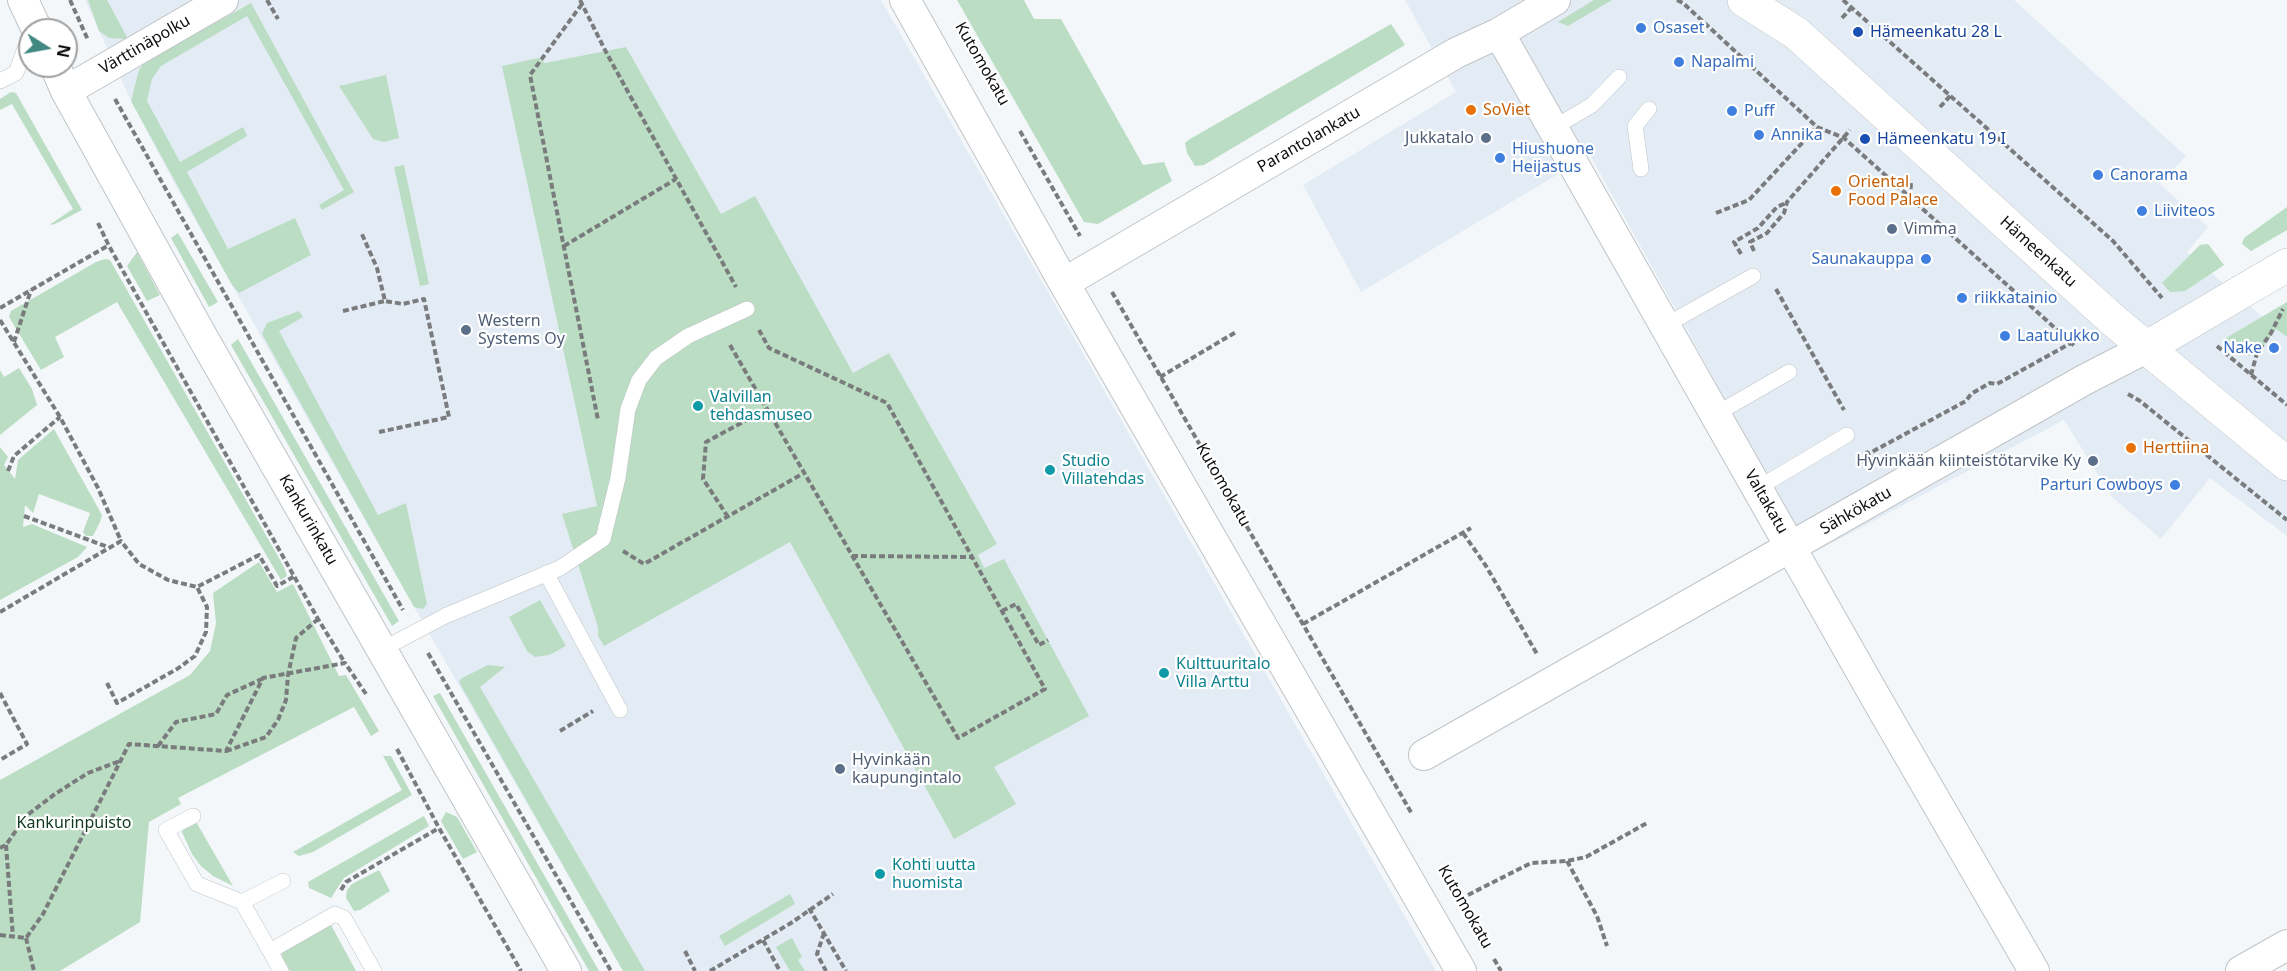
<!DOCTYPE html>
<html>
<head>
<meta charset="utf-8">
<style>
  body { margin:0 }
  #map { position:relative; width:2287px; height:971px; overflow:hidden; background:#f3f7fa; font-family:"Noto Sans",sans-serif }
  canvas { display:block }
  .north { position:absolute; left:18px; top:18px; width:60px; height:60px; box-sizing:border-box; background:#fff; border:2px solid #9f9f9f; border-radius:50%; rotate:101deg; font-size:16px; font-weight:700; line-height:24px; text-align:center; color:#0e0f10 }
  .north::after { content:''; display:block; margin:auto; width:21px; height:27px; background:#418883; clip-path:polygon(50% 0,100% 100%,50% 72%,0 100%) }
</style>
</head>
<body>
<div id="map">
<canvas width="2287" height="971"></canvas>
<div class="north">N</div>
</div>
<script>
const c = document.querySelector('canvas').getContext('2d');
c.lineJoin = 'round';
function fillPath(path, color) {
  c.fillStyle = color;
  c.fill(path, 'evenodd');
}
function toPath(rows) {
  const path = new Path2D();
  for (const r of rows) {
    path.moveTo(r[0], r[1]);
    for (let i = 2; i < r.length; i += 2) path.lineTo(r[i], r[i + 1]);
  }
  return path;
}
function stroke(path, color, width, dash) {
  c.strokeStyle = color;
  c.lineWidth = width;
  c.lineCap = dash ? 'butt' : 'round';
  c.setLineDash(dash || []);
  c.stroke(path);
}
function label(font, color, halo, rows, align = 'center') {
  c.font = font + ' "Noto Sans",sans-serif';
  c.lineWidth = 4.5;
  c.setLineDash([]);
  c.textBaseline = 'middle';
  c.strokeStyle = halo;
  c.fillStyle = color;
  for (const [text, x, y, turn = 0] of rows) {
    c.save();
    c.translate(x, y);
    c.rotate((+turn || 0) * Math.PI / 180);
    c.textAlign = isNaN(turn) ? turn : align;
    if (halo) c.strokeText(text, 0, 0);
    c.fillText(text, 0, 0);
    c.restore();
  }
}
fillPath(toPath([
  [85,0,881,0,1436,971,623,971,414,607,172,179,131,101],
  [1405,0,2014,0,2186,156,2160,184,2208,227,2187,252,2287,338,2287,536,2210,478,2161,539,2112,497,2064,420,1811,554,1590,155,1361,292,1303,185,1456,92]
]), '#e3ecf5');
fillPath(toPath([
  [88,0,107,0,128,39,109,38,99,31],
  [957,0,1024,0,1034,19,1061,19,1143,165,1164,162,1172,181,1098,224,1084,222],
  [1594,0,1612,0,1568,26,1558,22],
  [251,3,354,192,322,210,319,205,344,190,247,16,161,66,152,79,147,101,180,162,243,127,247,136,187,172,228,249,295,218,311,255,239,293,232,285,131,101,139,70,145,62],
  [1391,24,1405,45,1204,165,1195,166,1187,153,1185,143,1190,139],
  [626,47,721,214,755,196,853,373,889,353,997,544,978,555,984,568,1004,559,1089,716,994,767,1016,804,954,839,790,542,604,646,598,636,598,627,562,514,597,506,502,66,538,58,545,63],
  [386,75,399,138,384,142,373,139,339,86],
  [11,92,16,93,82,210,55,224,49,225,73,209,12,104,0,110,0,99],
  [404,165,429,284,420,286,394,167],
  [2287,207,2287,230,2251,251,2242,244,2244,238],
  [178,233,218,302,209,307,171,238],
  [2208,244,2224,265,2185,291,2170,292,2162,283,2200,245],
  [137,252,160,295,147,301,127,266],
  [105,259,110,260,284,567,287,576,281,580,117,302,55,337,64,357,41,370,9,317,11,311,96,262],
  [2287,302,2287,337,2276,329,2259,352,2249,356,2226,338],
  [299,311,303,317,279,331,378,515,406,503,427,604,423,609,414,607,262,334,267,323],
  [238,339,399,621,392,626,231,345],
  [19,368,32,389,37,405,0,435,0,370,4,377],
  [54,429,102,515,100,522,93,536,86,536,83,532,90,513,39,494,33,513,25,505,23,527,32,524,87,547,78,557,0,600,0,447,8,457,4,465,15,479,18,460],
  [259,562,277,592,293,584,339,676,346,675,379,731,371,736,354,707,178,798,181,804,149,822,140,922,60,971,0,971,0,780,190,675,210,651,216,623,213,593],
  [540,600,566,646,549,655,535,657,527,651,509,617],
  [488,665,505,667,480,687,645,971,623,971,459,682,462,678],
  [440,693,599,971,589,971,433,696],
  [383,756,391,756,412,795,313,852,299,856,293,852,402,790],
  [446,812,457,817,477,852,463,859,441,821],
  [424,816,429,826,344,878,331,898,309,888,308,882],
  [195,820,233,886,213,876,201,866,192,854,182,832,185,825],
  [379,870,390,891,360,910,354,911,346,898,347,890,352,884],
  [790,894,795,904,725,946,719,936],
  [331,925,356,971,290,971,282,957,282,952],
  [792,938,802,957,798,960,805,971,790,971,776,947]
]), '#baddc3');
const service = toPath([
  [0,81,16,73,25,48,30,45],
  [1553,128,1592,105,1619,77],
  [1641,169,1635,126,1649,109],
  [1666,325,1753,276],
  [1716,414,1789,372],
  [1758,488,1847,435],
  [546,573,620,710],
  [383,649,445,616,560,568,603,539,618,478,628,409,639,380,656,358,688,336,747,309],
  [193,816,166,830,197,884,242,902,283,881],
  [242,902,270,951,335,914,344,918,374,971],
  [270,951,281,971]
]);
const minor = toPath([
  [23,0,37,30],
  [905,0,1064,283,1461,971],
  [1499,33,1876,698,2034,971],
  [55,66,66,91,203,338,566,971],
  [66,91,223,0],
  [1064,283,1456,53,1499,33,1555,0],
  [1424,755,2084,380,2146,348],
  [2241,971,2287,945]
]);
const tertiary = toPath([
  [2146,348,2287,265]
]);
const secondary = toPath([
  [1744,0,1796,33,2114,321,2287,464]
]);
stroke(service, '#c0c4c7', 16);
stroke(minor, '#c0c4c7', 32);
stroke(tertiary, '#c0c4c7', 34);
stroke(secondary, '#c0c4c7', 34);
stroke(toPath([
  [70,0,88,40],
  [267,0,278,19],
  [580,0,607,54,736,287],
  [1677,0,1683,3,1817,127,1844,138,2076,347],
  [1843,0,2113,241,2162,298],
  [582,4,530,75,598,420],
  [1842,18,1852,7],
  [115,99,403,610],
  [1940,107,1951,95],
  [1020,131,1080,236],
  [1910,198,1911,183],
  [1716,213,1749,200,1817,127],
  [98,223,109,246,318,619,345,663],
  [564,246,676,179],
  [1754,251,1750,242,1767,233,1784,213,1787,202,1850,130],
  [1741,254,1734,242,1758,228,1777,207,1786,203],
  [1776,289,1844,410],
  [1112,292,1412,814],
  [0,308,109,245],
  [343,311,385,301,377,268,361,232],
  [0,320,60,417,98,488,121,541],
  [14,342,31,290],
  [730,345,958,738,1045,689,887,403,769,348,759,330],
  [2217,346,2287,405],
  [2251,375,2257,353,2271,333,2283,309],
  [1160,377,1236,332],
  [2128,394,2140,401,2287,520],
  [379,432,449,417,424,299,403,304,385,301],
  [1866,451,1868,454,1907,433,1966,401,1971,394,1990,383,1997,384,2071,343],
  [1859,456,1863,464,1875,457],
  [8,471,14,456,60,417],
  [24,516,108,547],
  [728,517,703,479,706,442,767,409],
  [1463,533,1486,566,1537,654],
  [623,551,644,564,804,473],
  [852,556,972,557],
  [1002,611,1016,604,1039,645,1048,640],
  [0,612,121,541,139,564,168,580,197,587,259,555,277,586,295,576],
  [1303,624,1471,528],
  [428,653,611,971],
  [107,683,117,703,177,669,195,656,206,632,207,607,197,587],
  [0,693,27,744,0,760],
  [560,731,593,711],
  [158,746,176,722,216,714,227,695,262,679],
  [397,749,439,828,521,971],
  [226,751,266,737,278,720,286,700,288,675,296,638,318,619],
  [6,845,13,937],
  [0,848,6,845,26,816,55,794,88,773,120,761],
  [1567,861,1597,916,1607,946],
  [341,890,346,882,439,828],
  [1460,899,1531,863,1567,861,1586,857,1647,823],
  [809,908,846,971],
  [824,933,817,954,826,971],
  [0,935,26,938,43,914,129,744,226,751,263,678,345,663,366,694],
  [26,938,34,971],
  [763,940,780,971],
  [685,951,695,971],
  [1494,959,1501,971],
  [710,971,791,923,833,894]
]), '#797b7d', 4, [6, 3]);
stroke(service, '#fff', 15);
stroke(minor, '#fff', 30);
stroke(tertiary, '#fff', 33);
stroke(secondary, '#fff', 33);
for (const [x, y, r, color] of [
  [1641,28,6,"#3f7fe0"],
  [1858,32,6,"#1a4fb4"],
  [1679,62,6,"#3f7fe0"],
  [1471,110,6,"#e8710a"],
  [1732,111,6,"#3f7fe0"],
  [1759,135,6,"#3f7fe0"],
  [1486,138,6,"#5c6f8a"],
  [1865,139,6,"#1a4fb4"],
  [1500,158,6,"#3f7fe0"],
  [2098,175,6,"#3f7fe0"],
  [1836,191,6,"#e8710a"],
  [2142,211,6,"#3f7fe0"],
  [1892,229,6,"#5c6f8a"],
  [1926,259,6,"#3f7fe0"],
  [1962,298,6,"#3f7fe0"],
  [466,330,6,"#5c6f8a"],
  [2005,336,6,"#3f7fe0"],
  [2274,348,6,"#3f7fe0"],
  [698,406,6,"#0f9aa8"],
  [2131,448,6,"#e8710a"],
  [2093,461,6,"#5c6f8a"],
  [1050,470,6,"#0f9aa8"],
  [2175,485,6,"#3f7fe0"],
  [1164,673,6,"#0f9aa8"],
  [840,769,6,"#5c6f8a"],
  [880,874,6,"#0f9aa8"]
]) {
  const dot = new Path2D();
  dot.arc(x, y, r, 0, 2 * Math.PI);
  c.fillStyle = color;
  c.fill(dot);
  stroke(dot, '#fff', 2);
}
label('16px', '#366cbe', '#fff', [
  ["Osaset",1653,28],
  ["Napalmi",1691,62],
  ["Puff",1744,111],
  ["Annika",1771,135],
  ["Hiushuone",1512,149],
  ["Heijastus",1512,167],
  ["Canorama",2110,175],
  ["Liiviteos",2154,211],
  ["Saunakauppa",1914,259,"right"],
  ["riikkatainio",1974,298],
  ["Laatulukko",2017,336],
  ["Nake",2262,348,"right"],
  ["Parturi Cowboys",2163,485,"right"]
], 'left');
label('16px', '#164399', '#fff', [
  ["Hämeenkatu 28 L",1870,32],
  ["Hämeenkatu 19 I",1877,139]
], 'left');
label('16px', '#0e0f10', '#fff', [
  ["Värttinäpolku",145,45,-30],
  ["Kutomokatu",982,64,60],
  ["Parantolankatu",1309,140,-30],
  ["Hämeenkatu",2038,252,42],
  ["Kutomokatu",1223,485,60],
  ["Valtakatu",1766,502,60],
  ["Sähkökatu",1856,511,-30],
  ["Kankurinkatu",308,520,60],
  ["Kutomokatu",1465,907,60]
]);
label('16px', '#c56008', '#fff', [
  ["SoViet",1483,110],
  ["Oriental",1848,182],
  ["Food Palace",1848,200],
  ["Herttiina",2143,448]
], 'left');
label('16px', '#4e5e75', '#fff', [
  ["Jukkatalo",1474,138,"right"],
  ["Vimma",1904,229],
  ["Western",478,321],
  ["Systems Oy",478,339],
  ["Hyvinkään kiinteistötarvike Ky",2081,461,"right"],
  ["Hyvinkään",852,760],
  ["kaupungintalo",852,778]
], 'left');
label('16px', '#0d838f', '#fff', [
  ["Valvillan",710,397],
  ["tehdasmuseo",710,415],
  ["Studio",1062,461],
  ["Villatehdas",1062,479],
  ["Kulttuuritalo",1176,664],
  ["Villa Arttu",1176,682],
  ["Kohti uutta",892,865],
  ["huomista",892,883]
], 'left');
label('16px', '#0e391e', '#fff', [
  ["Kankurinpuisto",74,823]
]);
</script>
</body>
</html>
